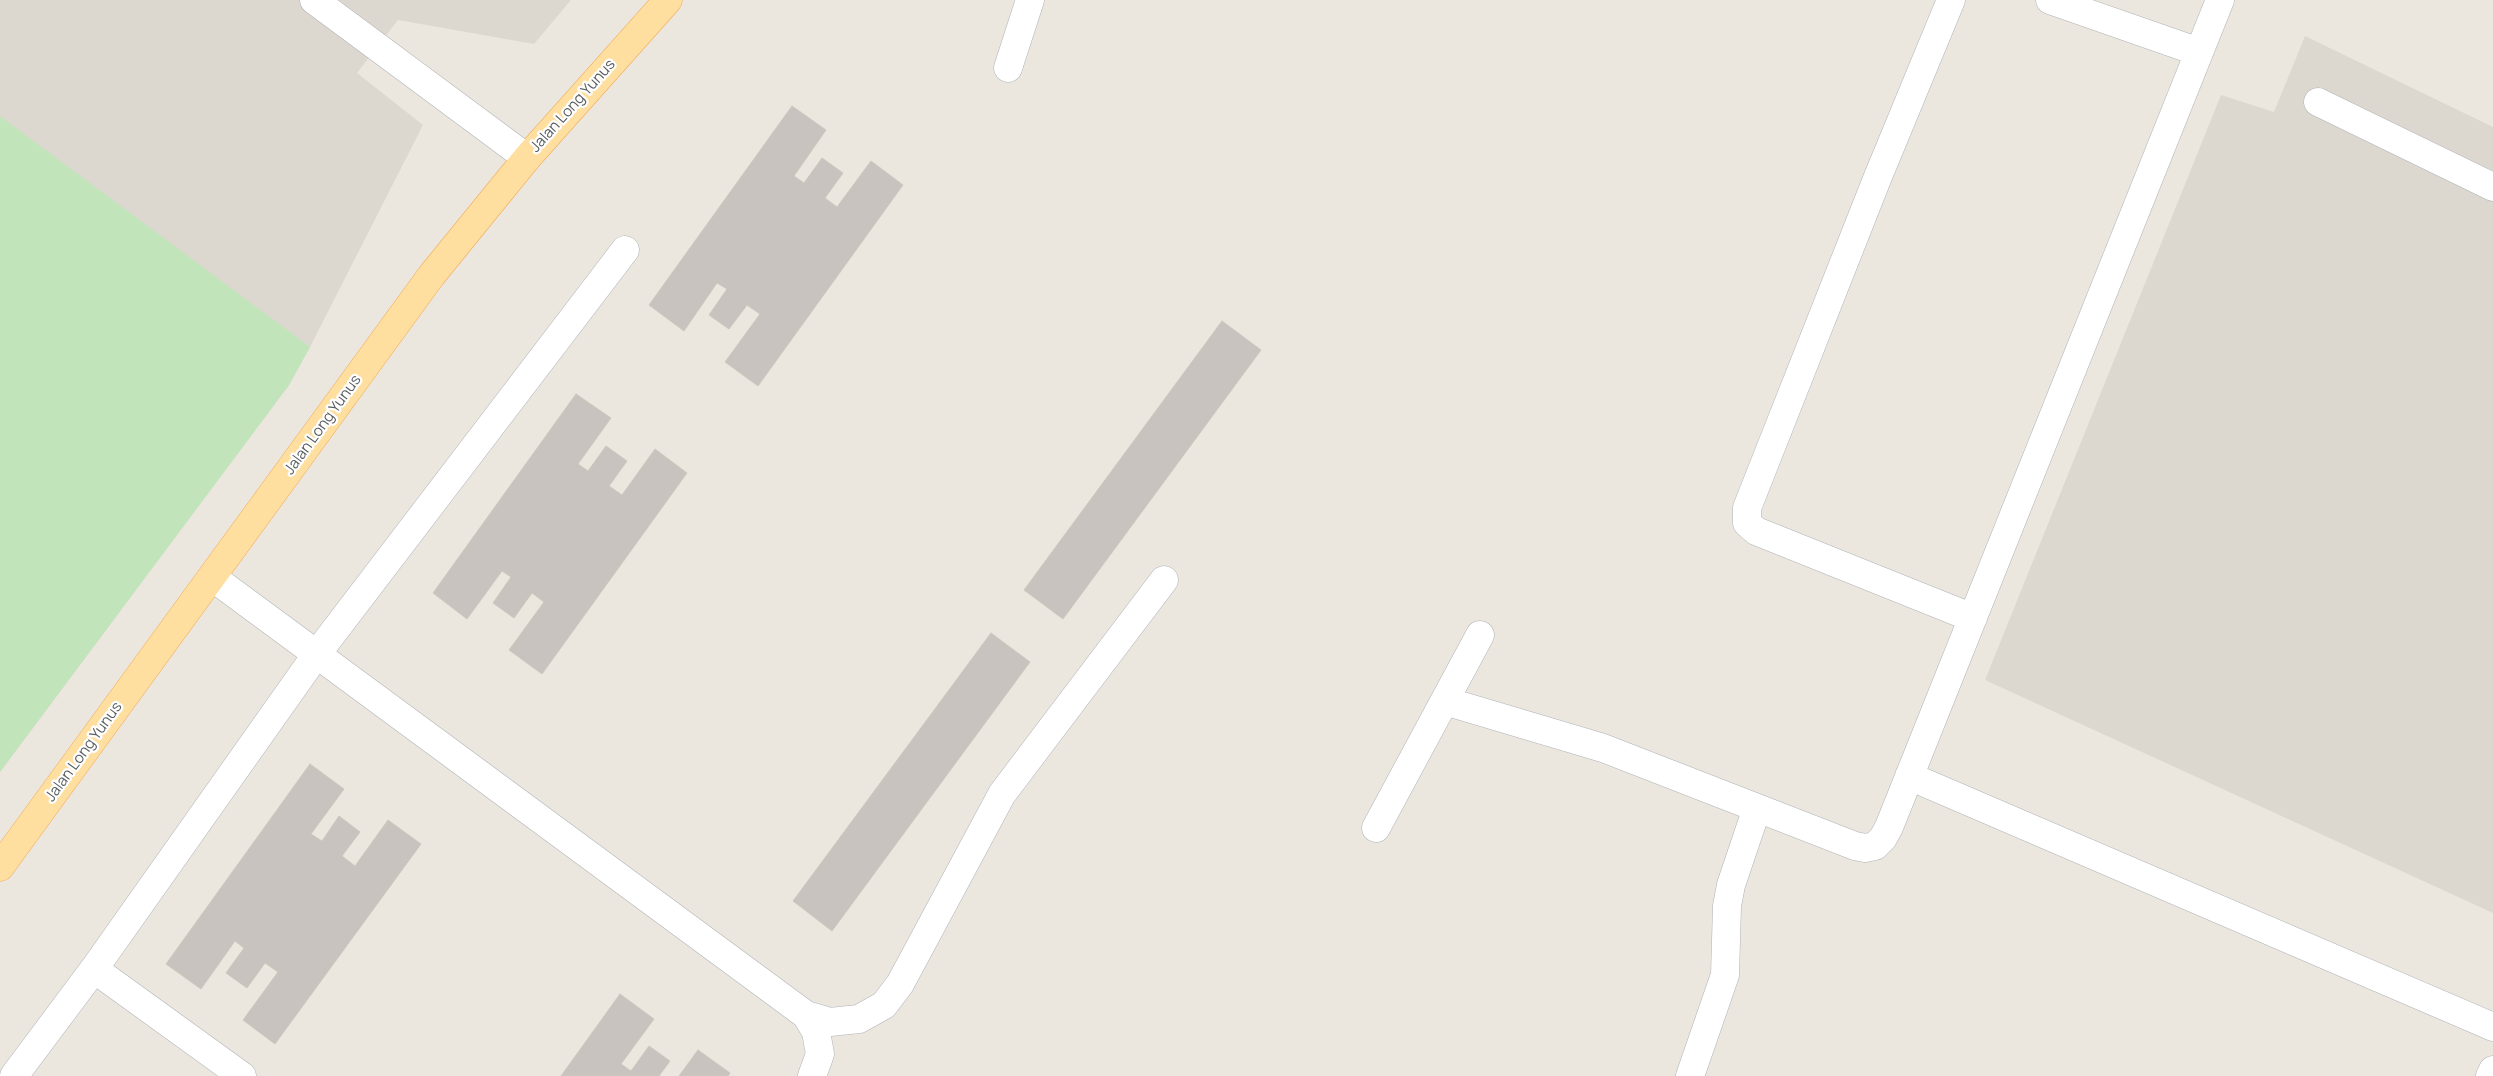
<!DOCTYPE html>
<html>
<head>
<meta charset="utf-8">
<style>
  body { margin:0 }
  canvas { display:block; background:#ebe6de }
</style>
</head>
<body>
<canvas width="2493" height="1076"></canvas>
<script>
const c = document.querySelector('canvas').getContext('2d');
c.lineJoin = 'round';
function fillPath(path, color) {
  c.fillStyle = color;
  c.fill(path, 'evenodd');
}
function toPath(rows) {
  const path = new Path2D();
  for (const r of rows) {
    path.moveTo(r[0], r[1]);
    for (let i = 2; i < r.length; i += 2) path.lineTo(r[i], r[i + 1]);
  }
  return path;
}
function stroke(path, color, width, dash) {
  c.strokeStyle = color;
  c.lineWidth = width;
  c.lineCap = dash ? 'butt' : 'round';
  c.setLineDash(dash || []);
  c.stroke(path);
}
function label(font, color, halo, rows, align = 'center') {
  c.font = font + ' Manrope,sans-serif';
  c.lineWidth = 4.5;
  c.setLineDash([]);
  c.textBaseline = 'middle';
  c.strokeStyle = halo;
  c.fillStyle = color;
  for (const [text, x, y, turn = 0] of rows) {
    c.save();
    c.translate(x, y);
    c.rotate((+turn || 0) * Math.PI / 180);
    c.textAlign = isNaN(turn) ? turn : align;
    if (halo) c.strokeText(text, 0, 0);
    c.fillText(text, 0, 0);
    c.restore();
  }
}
fillPath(toPath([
  [0,0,571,0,534,44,398,20,357,73,423,125,310,347,289,385,0,772],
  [2305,36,2493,127,2493,913,1985,680,2221,95,2274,112]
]), '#ddd8cf');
fillPath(toPath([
  [0,116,310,347,289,385,0,772]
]), '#c1e4ba');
const building = toPath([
  [792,106,826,130,794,176,804,183,822,158,843,173,825,198,837,207,871,161,903,185,758,386,725,362,760,314,747,305,729,329,709,315,727,289,717,283,684,331,649,305,792,106],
  [1222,321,1261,350,1063,619,1024,590,1222,321],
  [576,394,611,418,578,464,588,471,606,446,627,461,609,486,622,495,655,449,687,473,542,674,509,650,544,602,532,593,514,618,493,603,511,577,502,571,467,619,433,593,576,394],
  [991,633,1030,662,832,931,793,901,991,633],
  [310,764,344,789,311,834,322,841,339,816,360,832,342,856,355,866,388,820,421,844,275,1044,243,1020,278,972,265,963,247,988,226,973,244,948,235,941,201,989,166,964,310,764],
  [620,994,654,1019,621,1064,631,1071,649,1046,670,1061,659,1076,561,1076,620,994],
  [698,1050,730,1073,728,1076,679,1076,698,1050]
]);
fillPath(building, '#c8c3be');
stroke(building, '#d0c7bd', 1);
const minor = toPath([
  [314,0,527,158],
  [1951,0,1877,179,1747,508,1747,523,1756,531,1973,618],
  [2050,0,2199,52],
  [1008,68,1030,0],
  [2318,102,2493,187],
  [212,577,806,1015,816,1032,820,1054,812,1076],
  [1445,701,1603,748,1855,846,1865,848,1875,846,1883,838,1889,827,2220,0],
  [1909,776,2493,1027],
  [1376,828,1480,635],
  [94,969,242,1076],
  [806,1015,830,1022,859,1019,884,1005,900,984,1002,794,1164,580],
  [14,1076,94,969,316,655,625,250],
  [1690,1076,1725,975,1727,906,1731,885,1757,808],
  [2490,1076,2493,1070]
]);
const major = toPath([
  [0,867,431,276,527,158,668,0]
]);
stroke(minor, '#b0b3b7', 29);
stroke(major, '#f2a951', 29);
stroke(minor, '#fff', 28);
stroke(major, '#ffdfa0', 28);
label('15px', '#585d60', '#fff', [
  ["Jalan Long Yunus",573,106,-48],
  ["Jalan Long Yunus",323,425,-54],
  ["Jalan Long Yunus",84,752,-54]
]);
</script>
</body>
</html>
